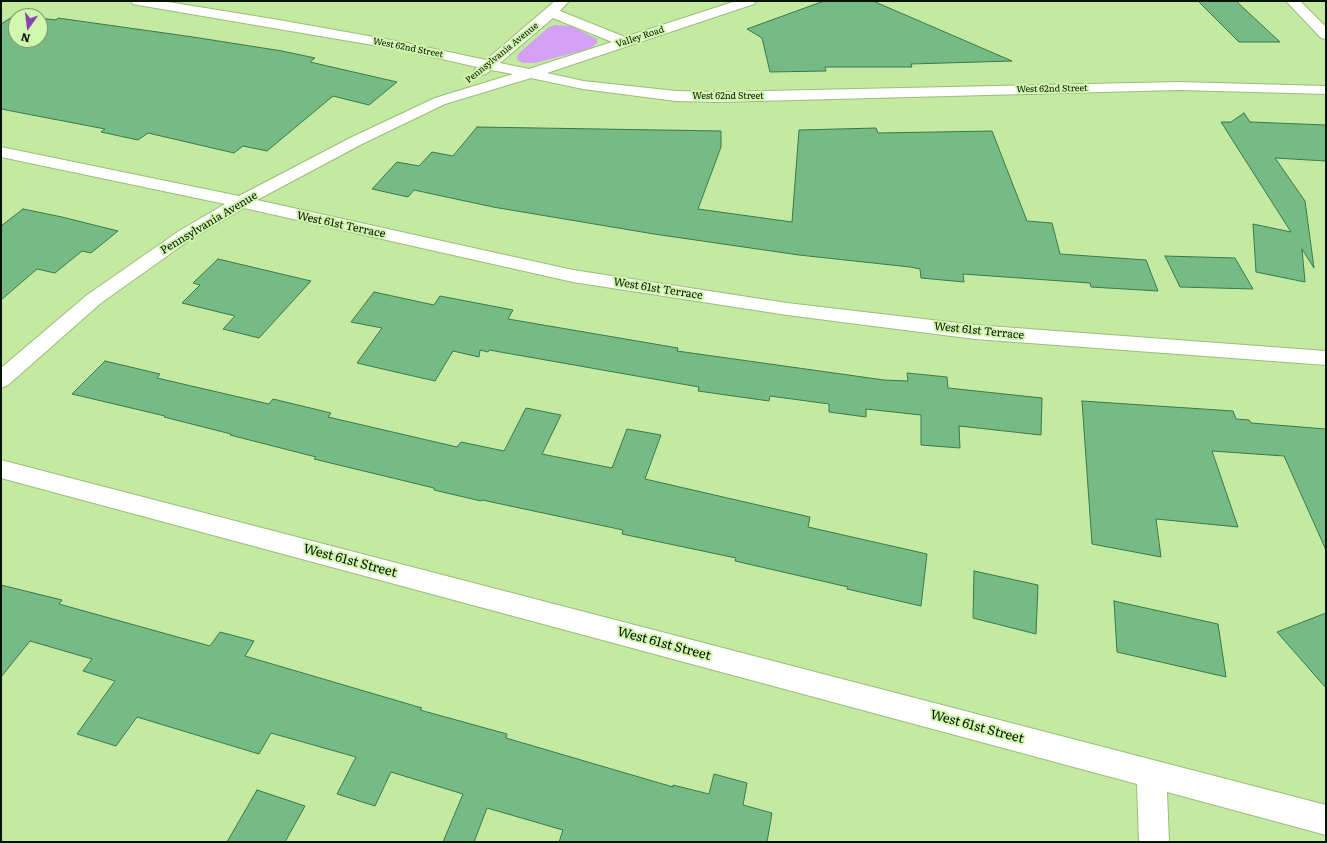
<!DOCTYPE html>
<html>
<head>
<meta charset="utf-8">
<style>
  body { margin:0 }
  #map { position:relative; width:1327px; height:843px; overflow:hidden; background:#c4eaa2; font-family:Literata,serif }
  canvas { display:block }
  .frame { position:absolute; inset:0; border:2px solid #061200; pointer-events:none }
  .north { position:absolute; left:8px; top:8px; width:40px; height:40px; box-sizing:border-box; background:#d1f7af; border:1px solid #809b69; border-radius:50%; rotate:194deg; font-size:11px; font-weight:700; line-height:16px; text-align:center; color:#061200 }
  .north::after { content:''; display:block; margin:auto; width:14px; height:18px; background:#8a42b4; clip-path:polygon(50% 0,100% 100%,50% 72%,0 100%) }
</style>
</head>
<body>
<div id="map">
<canvas width="1327" height="843"></canvas>
<div class="frame"></div>
<div class="north">N</div>
</div>
<script>
const c = document.querySelector('canvas').getContext('2d');
c.lineJoin = 'round';
function fillPath(path, color) {
  c.fillStyle = color;
  c.fill(path, 'evenodd');
}
function toPath(rows) {
  const path = new Path2D();
  for (const r of rows) {
    path.moveTo(r[0], r[1]);
    for (let i = 2; i < r.length; i += 2) path.lineTo(r[i], r[i + 1]);
  }
  return path;
}
function stroke(path, color, width, dash) {
  c.strokeStyle = color;
  c.lineWidth = width;
  c.lineCap = dash ? 'butt' : 'round';
  c.setLineDash(dash || []);
  c.stroke(path);
}
function label(font, color, halo, rows, align = 'center') {
  c.font = font + ' Literata,serif';
  c.lineWidth = 4;
  c.setLineDash([]);
  c.textBaseline = 'middle';
  c.strokeStyle = halo;
  c.fillStyle = color;
  for (const [text, x, y, turn = 0] of rows) {
    c.save();
    c.translate(x, y);
    c.rotate((+turn || 0) * Math.PI / 180);
    c.textAlign = isNaN(turn) ? turn : align;
    if (halo) c.strokeText(text, 0, 0);
    c.fillText(text, 0, 0);
    c.restore();
  }
}
fillPath(toPath([
  [555,25,571,26,597,39,597,43,592,47,581,51,535,63,524,63,518,61,517,57,520,52,549,27]
]), '#d3a0f6');
const building = toPath([
  [824,1,873,1,1012,61,911,64,912,67,825,67,826,71,770,72,762,38,747,29,824,1],
  [1198,1,1236,1,1280,42,1239,42,1198,1],
  [17,14,29,16,16,16,16,40,40,40,40,18,56,20,58,18,193,37,282,51,315,58,310,62,397,82,369,105,333,96,267,151,243,146,234,153,148,133,138,140,101,132,105,129,1,109,1,24,17,14],
  [1244,113,1250,122,1326,125,1326,161,1275,158,1305,201,1314,268,1302,249,1305,282,1256,272,1253,224,1291,232,1221,122,1231,122,1244,113],
  [477,127,721,131,721,147,698,209,792,222,799,130,876,128,878,133,992,131,1027,221,1052,223,1060,254,1146,260,1158,291,1091,287,1090,283,963,274,964,282,921,278,920,269,910,267,799,255,654,234,493,207,414,190,408,197,372,189,397,162,419,166,432,152,453,156,477,127],
  [23,209,62,217,118,231,91,253,82,251,55,273,37,269,1,300,1,226,23,209],
  [1165,256,1235,258,1253,289,1180,287,1165,256],
  [218,259,311,281,259,338,223,329,235,316,182,303,200,285,193,283,218,259],
  [374,292,434,305,440,296,513,310,508,319,678,348,677,351,884,380,908,381,907,373,947,377,948,388,1042,398,1041,435,959,426,960,448,921,445,921,415,866,409,866,417,829,412,829,404,770,396,769,401,698,391,699,387,489,350,488,352,480,350,479,357,453,351,435,381,400,373,357,363,382,328,351,322,374,292],
  [105,361,160,374,157,378,269,404,273,399,331,413,328,417,457,447,461,442,504,451,526,408,561,415,542,454,612,468,627,429,661,435,645,479,810,517,808,527,927,554,921,606,847,589,848,587,735,561,736,558,622,534,623,530,482,500,481,501,434,490,434,488,314,459,316,457,230,435,231,434,164,417,165,416,72,394,105,361],
  [1082,401,1233,411,1236,419,1249,420,1251,423,1326,429,1326,550,1284,456,1212,451,1238,527,1156,519,1161,557,1092,544,1082,401],
  [974,571,1038,585,1036,634,973,618,974,571],
  [1,585,62,600,59,604,210,646,220,632,254,641,245,656,422,708,420,710,507,734,506,738,673,787,673,785,709,794,714,774,747,783,743,805,772,813,767,842,559,842,563,830,487,808,474,842,443,842,463,794,391,772,375,806,337,794,356,757,271,733,259,754,137,717,116,746,77,734,115,681,83,671,92,659,30,641,1,677,1,585],
  [1114,601,1218,624,1226,677,1117,652,1114,601],
  [1326,613,1326,688,1277,632,1326,613],
  [257,790,305,806,285,842,227,842,257,790]
]);
fillPath(building, '#76ba86');
stroke(building, '#377a4a', 1);
const minor = toPath([
  [131,1,162,1,279,20,402,42,486,60,555,1,569,1,560,11,625,37,736,1,756,1,754,4,547,73,583,81,676,91,719,92,1179,82,1326,86,1326,94,1179,90,719,102,676,101,583,89,531,78,445,104,362,144,257,200,573,270,787,303,975,325,1326,351,1326,365,975,339,787,315,573,282,244,208,191,239,101,303,8,385,1,388,1,368,87,295,179,231,225,204,1,157,1,147,239,196,350,138,435,98,513,74,491,70,486,74,481,75,476,74,474,71,477,67,402,50,138,5,133,4,131,1],
  [553,18,612,42,529,69,500,63,553,18],
  [1286,1,1300,1,1326,27,1326,39,1321,38,1286,1],
  [1,460,1326,805,1326,835,1167,792,1169,842,1139,842,1137,784,1,478,1,460]
]);
stroke(minor, '#99bd78', 2);
fillPath(minor, '#fff');
label('9px', '#061200', '#d1f7af', [
  ["Valley Road",640,37,-18],
  ["West 62nd Street",408,48,11],
  ["Pennsylvania Avenue",502,53,-39],
  ["West 62nd Street",1052,89,-1],
  ["West 62nd Street",728,96]
]);
label('11px', '#061200', '#d1f7af', [
  ["Pennsylvania Avenue",209,223,-31],
  ["West 61st Terrace",341,225,12],
  ["West 61st Terrace",658,289,9],
  ["West 61st Terrace",979,331,6]
]);
label('13px', '#061200', '#d1f7af', [
  ["West 61st Street",350,561,15],
  ["West 61st Street",664,644,15],
  ["West 61st Street",977,727,15]
]);
</script>
</body>
</html>
